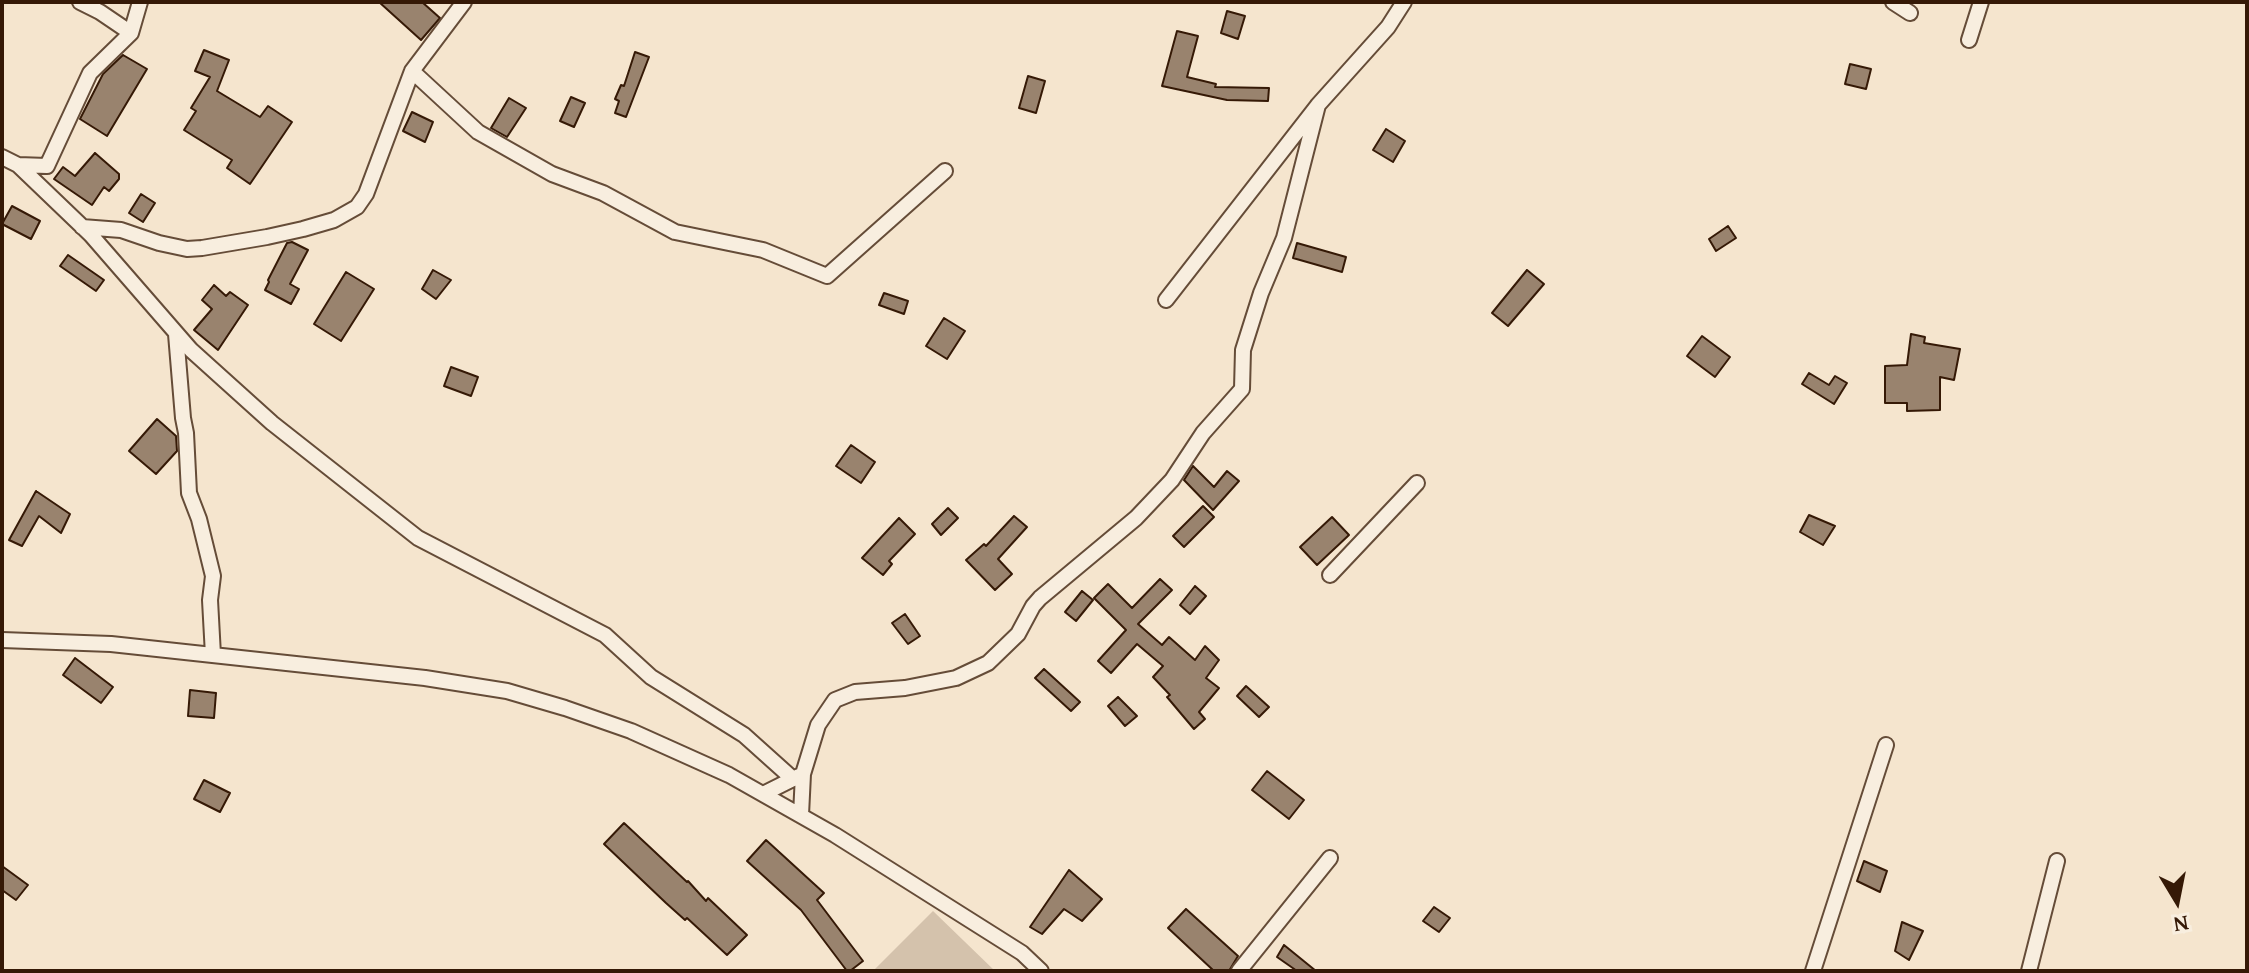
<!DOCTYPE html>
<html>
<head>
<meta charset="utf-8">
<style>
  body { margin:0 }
  #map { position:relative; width:2249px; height:973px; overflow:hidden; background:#f5e5ce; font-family:"Gentium Book Plus",serif }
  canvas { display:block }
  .frame { position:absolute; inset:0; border:4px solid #351906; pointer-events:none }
  .north { position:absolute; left:2137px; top:861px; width:80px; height:80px; -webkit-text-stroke:6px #f8eedf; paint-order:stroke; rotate:170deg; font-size:22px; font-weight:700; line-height:32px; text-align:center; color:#351906 }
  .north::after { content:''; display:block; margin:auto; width:28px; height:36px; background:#351906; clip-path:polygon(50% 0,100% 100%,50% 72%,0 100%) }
</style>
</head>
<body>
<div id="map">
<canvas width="2249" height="973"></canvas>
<div class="frame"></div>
<div class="north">N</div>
</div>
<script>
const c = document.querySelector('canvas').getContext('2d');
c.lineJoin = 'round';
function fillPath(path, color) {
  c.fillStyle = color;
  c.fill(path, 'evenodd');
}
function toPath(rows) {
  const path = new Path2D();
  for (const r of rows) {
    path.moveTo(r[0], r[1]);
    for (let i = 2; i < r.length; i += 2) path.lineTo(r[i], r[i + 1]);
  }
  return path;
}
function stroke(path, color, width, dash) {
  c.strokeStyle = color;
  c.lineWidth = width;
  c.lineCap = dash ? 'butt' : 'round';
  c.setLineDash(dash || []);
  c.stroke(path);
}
fillPath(toPath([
  [933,911,995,971,873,971]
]), '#d4c2ac');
const building = toPath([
  [379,2,422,2,440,18,421,40,379,2],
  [1227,11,1245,16,1238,39,1221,33,1227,11],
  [1177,31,1198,36,1187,77,1216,84,1215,87,1269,88,1268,101,1227,100,1162,86,1177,31],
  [204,50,229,60,217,91,260,117,268,106,292,122,250,184,227,168,232,160,184,130,196,111,191,108,210,77,195,71,204,50],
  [635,52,649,57,626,117,615,113,619,101,615,99,621,85,624,86,635,52],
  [123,55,147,69,107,136,80,119,103,74,123,55],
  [1850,64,1871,69,1866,89,1845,84,1850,64],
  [1028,76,1045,81,1036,113,1019,108,1028,76],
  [571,97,585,103,574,127,560,121,571,97],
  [509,98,526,108,507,137,491,128,509,98],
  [412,112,433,122,425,142,403,131,412,112],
  [1386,129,1405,141,1393,162,1373,150,1386,129],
  [95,153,119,174,119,179,109,191,104,187,92,205,54,179,63,167,75,176,95,153],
  [141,194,155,203,143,222,129,213,141,194],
  [12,206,40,221,31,239,2,224,12,206],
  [1728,226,1736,238,1716,251,1709,239,1728,226],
  [292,242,308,250,290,284,299,289,291,304,265,290,269,282,268,280,287,243,292,242],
  [1297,243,1346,257,1342,272,1293,258,1297,243],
  [68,255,104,280,96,291,60,266,68,255],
  [433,270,451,280,436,299,422,289,433,270],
  [1527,270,1544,284,1508,326,1492,313,1527,270],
  [346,272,374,289,341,341,314,324,346,272],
  [214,285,226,296,230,292,248,305,218,350,194,330,212,309,202,300,214,285],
  [884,293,908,301,904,314,879,305,884,293],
  [944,318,965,331,947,359,926,346,944,318],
  [1911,334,1925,337,1924,343,1960,349,1954,380,1940,377,1940,410,1907,411,1907,403,1885,403,1885,366,1907,365,1911,334],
  [1702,336,1730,357,1715,377,1687,356,1702,336],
  [451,367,478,377,471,396,444,386,451,367],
  [1809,373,1829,385,1835,376,1847,383,1834,404,1802,384,1809,373],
  [157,419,176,436,177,451,156,474,129,451,157,419],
  [851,445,875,462,861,483,836,466,851,445],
  [1193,466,1214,487,1227,471,1239,481,1213,510,1184,480,1193,466],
  [36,491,70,514,61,533,39,516,22,546,9,540,36,491],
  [1203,506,1214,517,1184,547,1173,536,1203,506],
  [948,508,958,518,941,535,932,524,948,508],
  [1809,515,1835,526,1823,545,1800,532,1809,515],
  [1014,516,1027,527,998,559,1012,574,995,590,966,560,984,544,986,546,1014,516],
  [1332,517,1349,535,1317,565,1300,547,1332,517],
  [899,518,915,534,889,561,892,564,883,575,862,558,899,518],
  [1160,579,1172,590,1138,624,1162,645,1169,637,1195,660,1205,646,1219,660,1206,678,1219,688,1199,712,1205,719,1194,729,1167,697,1170,695,1153,677,1163,666,1137,644,1111,673,1098,661,1126,630,1094,598,1108,584,1132,608,1160,579],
  [1195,586,1206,596,1190,614,1180,605,1195,586],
  [1082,591,1093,600,1076,621,1065,612,1082,591],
  [905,614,920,636,908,644,892,623,905,614],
  [75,658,113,687,101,703,63,675,75,658],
  [1044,669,1080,702,1071,711,1035,678,1044,669],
  [1246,686,1269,707,1259,717,1237,696,1246,686],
  [190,690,216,693,214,718,188,716,190,690],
  [1118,697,1137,716,1125,726,1108,706,1118,697],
  [1267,771,1304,800,1289,819,1252,790,1267,771],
  [204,780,230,793,220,812,194,799,204,780],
  [624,823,687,882,688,881,706,901,708,898,747,935,727,955,687,918,685,920,666,903,604,844,624,823],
  [766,840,824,893,817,900,863,961,850,971,847,971,801,910,747,861,766,840],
  [1864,861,1887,871,1880,892,1857,881,1864,861],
  [2,866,28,885,16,900,2,890,2,866],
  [1069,870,1102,899,1082,921,1064,909,1042,934,1030,927,1069,870],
  [1434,907,1450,918,1439,932,1423,921,1434,907],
  [1186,909,1238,956,1229,971,1214,971,1168,928,1186,909],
  [1902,922,1923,931,1909,960,1895,951,1902,922],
  [1284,945,1316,971,1297,971,1277,957,1284,945]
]);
fillPath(building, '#99836e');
stroke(building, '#351906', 2);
const minor = toPath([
  [80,2,100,12,131,33],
  [1893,2,1910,13],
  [1969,40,1981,2],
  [412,71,478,132,552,174,603,193,675,232,763,250,827,276,945,171],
  [2,157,18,165,91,235,191,350,272,423,418,538,605,635,651,677,744,735,793,779],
  [18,165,47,166,90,73,131,33,140,2],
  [82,227,121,230,159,243,187,249,202,248,267,237,303,229,334,220,357,207,366,194,412,71,464,2],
  [1166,300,1318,105,1388,27,1404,2],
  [176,334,183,418,186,433,189,493,199,519,213,576,210,600,213,655],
  [1330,575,1417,483],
  [2,640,111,644,425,678,507,691,565,708,631,731,729,775,835,835,1022,953,1041,971],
  [763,794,799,776],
  [801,815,803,774,818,725,835,700,855,692,905,688,956,678,988,663,1018,634,1033,606,1040,598,1136,518,1172,480,1203,433,1242,389,1243,350,1261,293,1284,238,1318,105],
  [1239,971,1330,858],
  [1813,971,1886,745],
  [2029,971,2057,861]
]);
stroke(minor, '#654c38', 18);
stroke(minor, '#f8eedf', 14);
</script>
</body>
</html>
